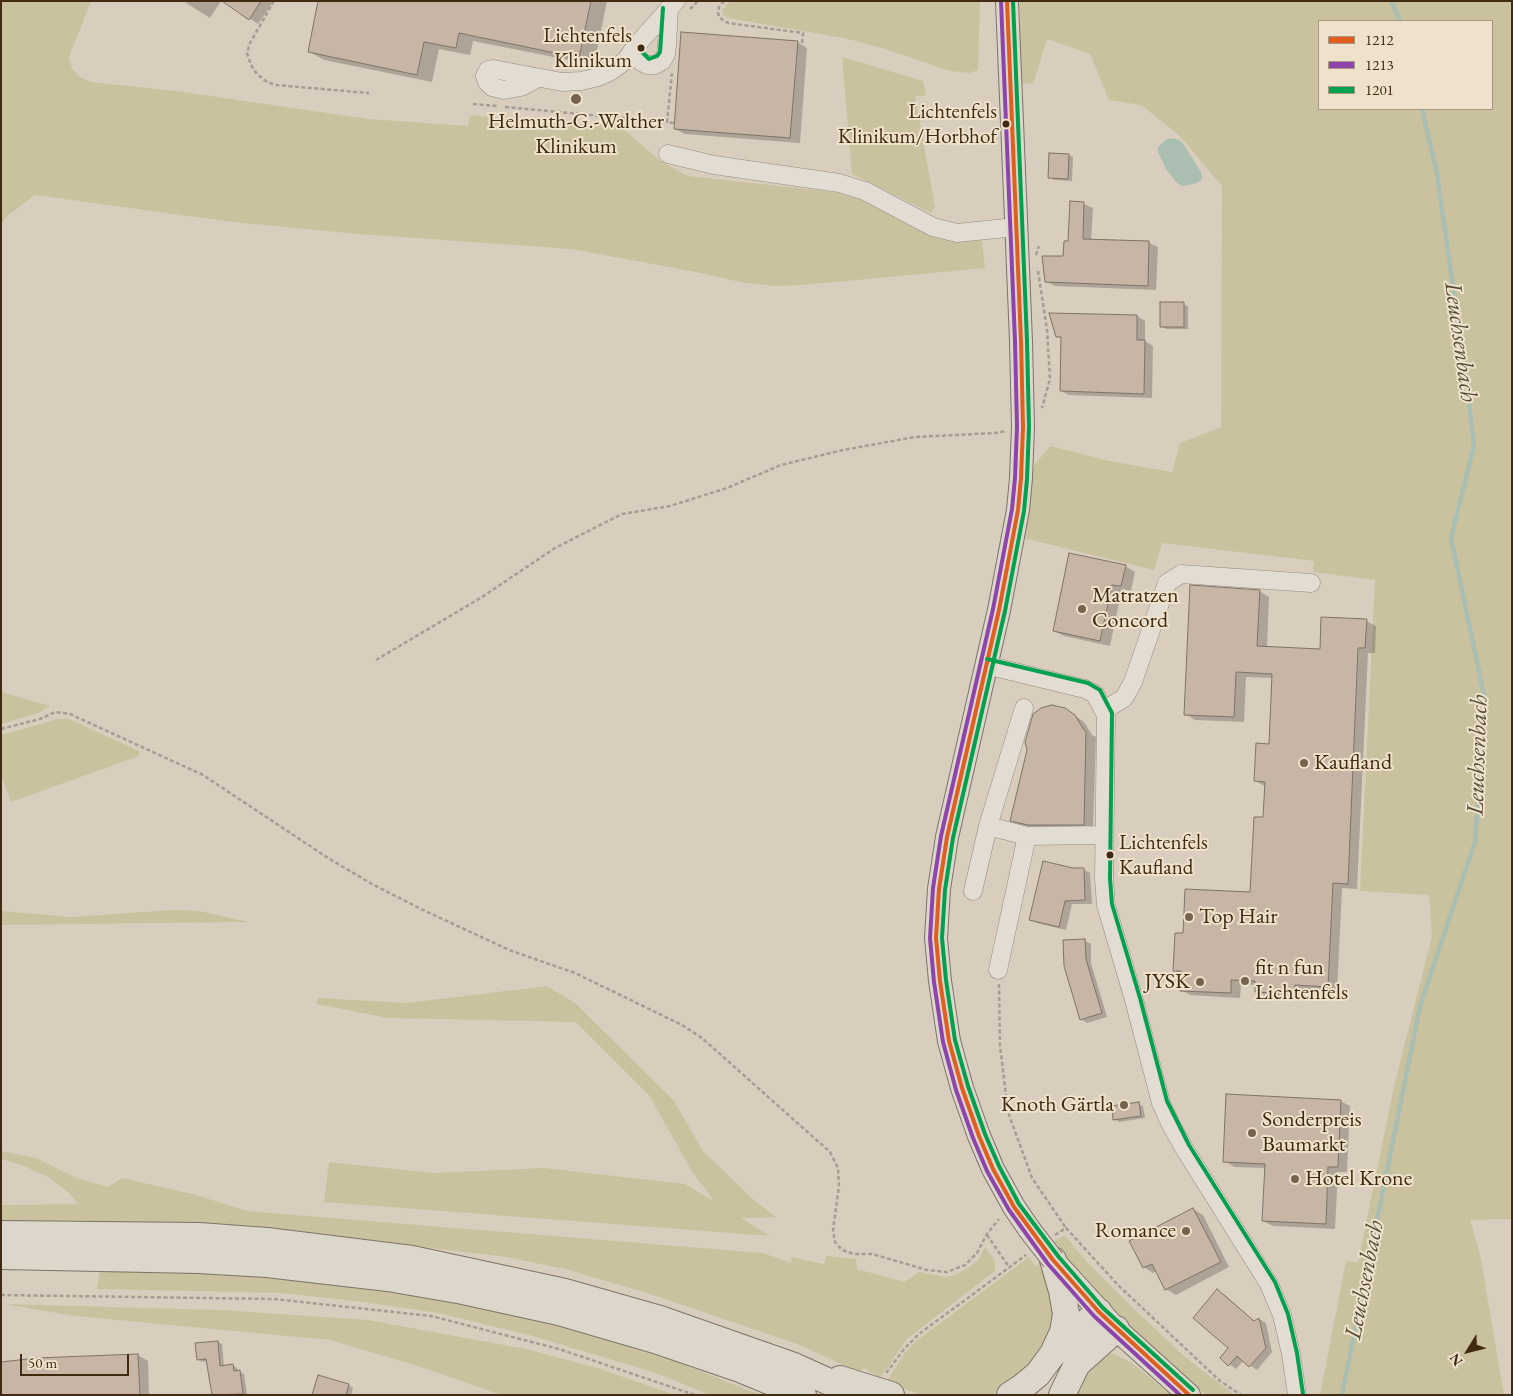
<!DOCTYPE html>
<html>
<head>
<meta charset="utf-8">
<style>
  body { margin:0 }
  #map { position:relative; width:1513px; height:1396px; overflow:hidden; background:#d9cebd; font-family:"EB Garamond",serif }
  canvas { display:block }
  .frame { position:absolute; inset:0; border:2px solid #402a11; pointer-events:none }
  .legend { position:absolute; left:1318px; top:20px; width:175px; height:90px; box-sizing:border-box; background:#eee2cc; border:1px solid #a89881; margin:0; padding:6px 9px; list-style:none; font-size:15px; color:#402a11 }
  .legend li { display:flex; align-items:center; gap:10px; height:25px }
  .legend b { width:25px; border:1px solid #a89881 }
  .north { position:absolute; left:1443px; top:1326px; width:50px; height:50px; -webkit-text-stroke:4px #eee2cc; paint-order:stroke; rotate:234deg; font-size:14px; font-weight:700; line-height:20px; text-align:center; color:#402a11 }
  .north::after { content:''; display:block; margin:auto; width:18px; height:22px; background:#402a11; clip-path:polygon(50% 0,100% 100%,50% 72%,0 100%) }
  .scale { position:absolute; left:20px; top:1354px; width:109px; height:22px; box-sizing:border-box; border:2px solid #402a11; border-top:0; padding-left:6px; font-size:15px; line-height:18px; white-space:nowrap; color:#402a11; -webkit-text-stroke:4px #eee2cc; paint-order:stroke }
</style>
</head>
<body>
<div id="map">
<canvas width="1513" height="1396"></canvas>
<div class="frame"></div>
<ul class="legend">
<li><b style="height:6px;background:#e05f20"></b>1212</li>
<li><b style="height:6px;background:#8e44ad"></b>1213</li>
<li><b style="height:6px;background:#03a04e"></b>1201</li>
</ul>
<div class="north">N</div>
<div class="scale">50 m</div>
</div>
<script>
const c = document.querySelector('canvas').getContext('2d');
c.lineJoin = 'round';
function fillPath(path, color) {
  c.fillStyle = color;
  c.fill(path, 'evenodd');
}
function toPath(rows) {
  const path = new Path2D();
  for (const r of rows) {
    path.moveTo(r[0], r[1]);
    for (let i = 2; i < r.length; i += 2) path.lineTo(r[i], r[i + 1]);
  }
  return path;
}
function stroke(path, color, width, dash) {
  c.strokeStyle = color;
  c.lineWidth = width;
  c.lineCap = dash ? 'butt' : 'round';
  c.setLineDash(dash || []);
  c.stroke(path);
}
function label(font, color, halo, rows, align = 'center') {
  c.font = font + ' "EB Garamond",serif';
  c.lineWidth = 4;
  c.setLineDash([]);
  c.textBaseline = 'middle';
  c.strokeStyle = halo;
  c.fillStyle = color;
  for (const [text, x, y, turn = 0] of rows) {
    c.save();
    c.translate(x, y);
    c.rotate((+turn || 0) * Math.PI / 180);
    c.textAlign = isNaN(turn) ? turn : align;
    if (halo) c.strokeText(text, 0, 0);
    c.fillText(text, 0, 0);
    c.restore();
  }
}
fillPath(toPath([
  [1,1,91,1,69,57,72,68,80,77,91,82,176,91,369,119,468,126,470,115,547,123,619,125,659,160,688,176,834,192,859,199,936,238,962,241,982,240,985,268,804,285,774,286,745,283,696,272,571,249,358,234,232,222,35,195,6,217,1,224],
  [730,1,980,1,978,70,970,73,950,71,885,49,848,39,734,19,724,16,722,10],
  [1020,1,1512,1,1512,1219,1470,1220,1480,1254,1504,1395,1320,1395,1346,1261,1358,1263,1393,1091,1432,936,1429,895,1360,891,1375,580,1313,572,1314,561,1162,543,1154,570,1023,538,1033,467,1050,446,1109,461,1172,472,1180,443,1221,427,1222,186,1179,135,1141,105,1109,100,1090,54,1047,39,1033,84,1020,83],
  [1319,21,1492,21,1492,109,1319,109],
  [842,57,923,81,926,96,915,96,935,207,931,213,852,174],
  [1,692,50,706,39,713,1,724],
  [58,719,69,719,139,751,139,756,11,802,1,775,1,735],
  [173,910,199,911,249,922,1,925,1,911,71,917],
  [547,986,575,1003,674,1101,703,1151,754,1200,776,1217,741,1218,770,1236,324,1202,329,1162,433,1173,544,1168,685,1184,715,1202,693,1173,649,1095,576,1022,388,1018,316,1004,318,998,407,1003],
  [1,1151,36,1158,79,1179,108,1187,122,1178,193,1194,247,1211,763,1253,792,1263,791,1257,824,1264,826,1256,838,1257,856,1259,857,1269,904,1282,919,1272,946,1277,955,1275,969,1267,979,1259,985,1247,995,1261,995,1271,907,1339,880,1378,864,1368,858,1372,800,1345,647,1293,565,1269,506,1257,303,1233,212,1226,136,1222,1,1221,1,1205,78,1204,69,1193,50,1178,24,1166,1,1159],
  [1065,1236,1088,1263,1131,1306,1184,1356,1234,1395,1206,1395,1142,1339,1101,1299,1051,1242],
  [1029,1257,1036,1267,1038,1264,1053,1294,1055,1325,1039,1360,1004,1389,989,1395,920,1395,887,1381,904,1354,916,1341],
  [100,1269,176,1270,268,1276,358,1286,445,1300,535,1320,603,1339,677,1362,761,1395,710,1395,656,1373,529,1335,438,1313,363,1302,280,1293,97,1289],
  [5,1304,221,1310,368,1320,526,1349,594,1367,676,1395,501,1395,418,1366,330,1340,74,1316],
  [1113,1353,1132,1363,1171,1395,1069,1395,1092,1358]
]), '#cac29f');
fillPath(toPath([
  [1174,138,1182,142,1201,172,1202,179,1197,183,1183,186,1177,183,1166,169,1158,152,1158,147,1167,139]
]), '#aabeb2');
fillPath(toPath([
  [187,1,221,1,210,18,186,3],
  [224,1,274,1,258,24],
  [320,1,607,1,594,65,473,41,470,55,439,49,432,82,324,60,310,52],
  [797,42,807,48,800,143,685,134,675,129],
  [1069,155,1073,157,1072,181,1054,180,1049,177],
  [1071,203,1084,204,1093,208,1091,241,1149,243,1158,247,1156,290,1055,286,1047,282,1064,257,1069,243],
  [1183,304,1188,306,1188,329,1166,329,1161,326],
  [1137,316,1145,321,1145,341,1153,346,1152,398,1069,395,1061,391,1063,340,1057,336],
  [1125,566,1135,572,1131,591,1122,589,1110,646,1064,636,1054,631],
  [1259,591,1269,597,1267,647,1321,650,1366,621,1376,626,1375,653,1368,653,1357,889,1342,888,1337,992,1305,990,1304,998,1266,996,1256,991,1256,985,1241,984,1240,998,1190,995,1181,990,1182,975,1174,970,1184,935,1252,893,1264,818,1266,787,1256,781,1271,745,1273,678,1246,677,1244,722,1195,720,1186,714],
  [1074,715,1084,722,1092,735,1096,737,1093,829,1039,830,1021,826,1011,820],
  [1083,869,1090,873,1092,904,1072,904,1066,930,1037,923,1030,919,1073,870],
  [1084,940,1091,944,1091,963,1107,1017,1087,1023,1081,1019],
  [1340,1101,1350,1106,1347,1172,1338,1172,1335,1229,1273,1226,1263,1221,1266,1168,1234,1167,1225,1161],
  [1139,1104,1143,1106,1145,1118,1119,1122,1115,1119],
  [1193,1209,1203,1215,1229,1267,1176,1295,1166,1289,1157,1271,1153,1273,1144,1267],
  [1218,1291,1225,1295,1255,1322,1259,1319,1266,1323,1272,1352,1257,1370,1243,1361,1236,1369,1221,1358,1230,1348],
  [217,1342,222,1344,224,1367,233,1365,237,1368,238,1372,244,1374,247,1395,213,1395,208,1361,202,1362,198,1359],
  [138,1355,148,1361,149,1395,1,1395],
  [349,1385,353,1388,351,1395,313,1395]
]), '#0003');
stroke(toPath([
  [1391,1,1400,21],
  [1342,1395,1420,1006,1475,842,1485,700,1451,538,1474,445,1464,362,1437,174,1422,109]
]), '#aabeb2', 4.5);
const building = toPath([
  [222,1,261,1,249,20,222,1],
  [318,1,591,1,579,58,459,33,456,48,424,42,417,75,308,52,318,1],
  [681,32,798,41,790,138,674,129,681,32],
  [1049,153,1069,154,1068,179,1048,178,1049,153],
  [1070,201,1084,202,1083,239,1149,241,1148,286,1045,282,1042,256,1063,256,1064,241,1068,241,1070,201],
  [1160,302,1184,302,1184,327,1160,327,1160,302],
  [1049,313,1137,315,1137,340,1145,340,1144,394,1060,391,1061,337,1056,337,1049,313],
  [1069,553,1126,565,1121,586,1112,585,1100,641,1053,631,1069,553],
  [1190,585,1260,590,1257,646,1320,649,1321,617,1367,619,1365,648,1358,648,1348,884,1333,883,1328,987,1295,985,1295,994,1255,992,1255,981,1231,980,1231,993,1180,991,1181,971,1173,971,1175,933,1183,933,1185,889,1250,892,1254,817,1263,817,1265,782,1254,781,1256,743,1269,744,1272,674,1236,672,1234,717,1184,715,1190,585],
  [1052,705,1065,708,1075,715,1084,730,1086,731,1084,825,1028,825,1010,821,1027,750,1025,742,1033,714,1041,708,1052,705],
  [1043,861,1073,868,1084,868,1085,900,1065,901,1059,927,1029,920,1043,861],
  [1085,939,1086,959,1102,1013,1080,1020,1064,966,1063,940,1085,939],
  [1226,1094,1341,1100,1338,1167,1328,1167,1326,1224,1262,1221,1265,1164,1223,1162,1226,1094],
  [1139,1102,1141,1116,1113,1120,1112,1106,1139,1102],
  [1193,1208,1221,1262,1165,1290,1152,1264,1143,1268,1129,1241,1193,1208],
  [1217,1289,1254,1321,1259,1318,1266,1348,1249,1367,1237,1356,1228,1366,1220,1358,1228,1348,1193,1318,1217,1289],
  [218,1341,220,1366,233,1364,234,1371,240,1370,243,1394,212,1395,206,1359,197,1360,195,1343,218,1341],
  [138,1354,140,1395,1,1395,1,1362,36,1358,138,1354],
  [318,1375,349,1384,346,1395,312,1395,318,1375]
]);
fillPath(building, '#c7b5a6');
stroke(building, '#7d7367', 1);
const minor = toPath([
  [635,47,634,53,640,61,647,65,655,65,662,61,666,54,667,45,669,8],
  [538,78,521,87,504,90,492,87,487,82,485,76,488,70,493,69,562,82,581,81,598,77,611,71,626,60,635,47,676,1],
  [668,154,714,165,839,183,865,191,933,227,957,233,1016,227],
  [986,665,1085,689,1095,694,1106,715,1104,879,1106,905,1134,1000,1161,1103,1171,1125,1184,1148,1269,1284,1282,1315,1291,1354,1297,1395],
  [1104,710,1124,698,1133,682,1167,583,1181,574,1311,583],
  [988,826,1027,836],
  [973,891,988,826,1024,708],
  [998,970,1027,836,1105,835]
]);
const major = toPath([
  [1007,1,1021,341,1023,427,1021,478,1018,510,999,610,947,837,939,889,936,938,940,981,949,1041,962,1088,979,1136,993,1169,1014,1207,1029,1229],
  [1054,1261,1116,1329,1189,1395]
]);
const highway = toPath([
  [1,1234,199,1236,267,1241,412,1259,565,1292,660,1319,794,1366,858,1395],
  [1,1256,198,1260,267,1264,388,1278,463,1291,559,1312,655,1340,740,1369,803,1395],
  [1053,1260,1062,1291,1066,1314,1063,1332,1055,1349],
  [840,1379,891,1395],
  [1010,1395,1021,1388,1038,1374,1052,1355,1077,1330,1099,1312],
  [1062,1395,1077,1364,1116,1329]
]);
stroke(minor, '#938a7d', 19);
stroke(major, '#7d7367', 24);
stroke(highway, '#7d7367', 28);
stroke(toPath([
  [274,1,250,43,247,53,251,65,257,74,267,82,276,85,369,93],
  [724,1,719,7,718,12,719,17,723,20,728,23,803,33,802,43],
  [690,9,698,1],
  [672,73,667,122,674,123],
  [473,104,497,106],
  [505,107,667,122],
  [1036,255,1039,246],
  [1038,271,1047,330,1050,379,1042,408],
  [376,660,482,597,555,548,622,514,670,506,727,488,781,465,843,450,915,437,996,433,1005,431],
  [1,729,40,719,55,712,70,714,203,775,328,858,372,884,421,909,509,950,575,973,682,1025,702,1038,830,1152,838,1168,839,1186,833,1230,835,1242,842,1250,854,1254,872,1254,927,1270,947,1272,965,1265,977,1253,987,1234,999,1219],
  [999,984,1000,1046,1008,1112,1032,1178,1066,1228],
  [987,1235,1009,1267],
  [1055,1235,1066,1228,1118,1285,1220,1381,1241,1395],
  [1,1295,274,1299,431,1316,559,1349,695,1395],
  [886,1373,905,1348,919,1334,1026,1255]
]), '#a49e95', 2.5, [4, 2.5]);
stroke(minor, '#e2dcd3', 18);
stroke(major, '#dcd6cb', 22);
stroke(highway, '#dcd6cb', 26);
const majorBridge = toPath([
  [1029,1229,1053,1260]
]);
stroke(majorBridge, '#7d7367', 24, []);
stroke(majorBridge, '#dcd6cb', 22);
stroke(toPath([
  [1007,1,1021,341,1023,427,1021,478,1018,510,999,610,947,837,939,889,936,938,940,981,949,1041,962,1088,979,1136,993,1169,1014,1207,1053,1260,1099,1312,1189,1395]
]), '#e05f20', 4);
stroke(toPath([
  [1001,1,1015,341,1017,427,1015,478,1012,509,993,609,941,836,933,888,930,938,934,982,943,1042,956,1090,973,1138,987,1171,1009,1210,1048,1264,1094,1316,1180,1395]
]), '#8e44ad', 4);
stroke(toPath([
  [1013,1,1027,341,1029,427,1027,479,1024,511,1005,611,953,838,945,890,942,938,946,980,955,1040,968,1086,985,1134,999,1166,1019,1204,1058,1256,1103,1308,1193,1390],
  [641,48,641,51,649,59,657,56,660,52,663,8],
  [987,659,1088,683,1100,690,1112,713,1110,879,1112,904,1140,998,1167,1101,1189,1145,1275,1282,1288,1314,1297,1353,1303,1394]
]), '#03a04e', 4);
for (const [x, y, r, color] of [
  [641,48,4.5,"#402a11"],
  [576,99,6,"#76634d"],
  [1006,124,4.5,"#402a11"],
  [1082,609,5,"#76634d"],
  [1304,763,5,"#76634d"],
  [1110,855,4.5,"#402a11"],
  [1189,917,5,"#76634d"],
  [1245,981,5,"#76634d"],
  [1200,982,5,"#76634d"],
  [1124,1105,5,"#76634d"],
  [1252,1133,5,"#76634d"],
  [1295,1179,5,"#76634d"],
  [1186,1231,5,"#76634d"]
]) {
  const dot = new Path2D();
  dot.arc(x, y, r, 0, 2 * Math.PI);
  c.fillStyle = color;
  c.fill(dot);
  stroke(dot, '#eee2cc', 2);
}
label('21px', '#402a11', '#eee2cc', [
  ["Lichtenfels",632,36],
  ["Klinikum",632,61],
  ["Lichtenfels",997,112],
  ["Klinikum/Horbhof",997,137],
  ["Lichtenfels",1119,843,"left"],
  ["Kaufland",1119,868,"left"]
], 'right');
label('22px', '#402a11', '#eee2cc', [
  ["Helmuth-G.-Walther",576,122,"center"],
  ["Klinikum",576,147,"center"],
  ["Matratzen",1092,596],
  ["Concord",1092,621],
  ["Kaufland",1314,763],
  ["Top Hair",1199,917],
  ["fit n fun",1255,968],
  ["Lichtenfels",1255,993],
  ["JYSK",1190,982,"right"],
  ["Knoth Gärtla",1114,1105,"right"],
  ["Sonderpreis",1262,1120],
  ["Baumarkt",1262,1145],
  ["Hotel Krone",1305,1179],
  ["Romance",1176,1231,"right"]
], 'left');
label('italic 24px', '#564d38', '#eee2cc', [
  ["Leuchsenbach",1460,342,82],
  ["Leuchsenbach",1478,755,-88],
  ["Leuchsenbach",1365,1280,-79]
]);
</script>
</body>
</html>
